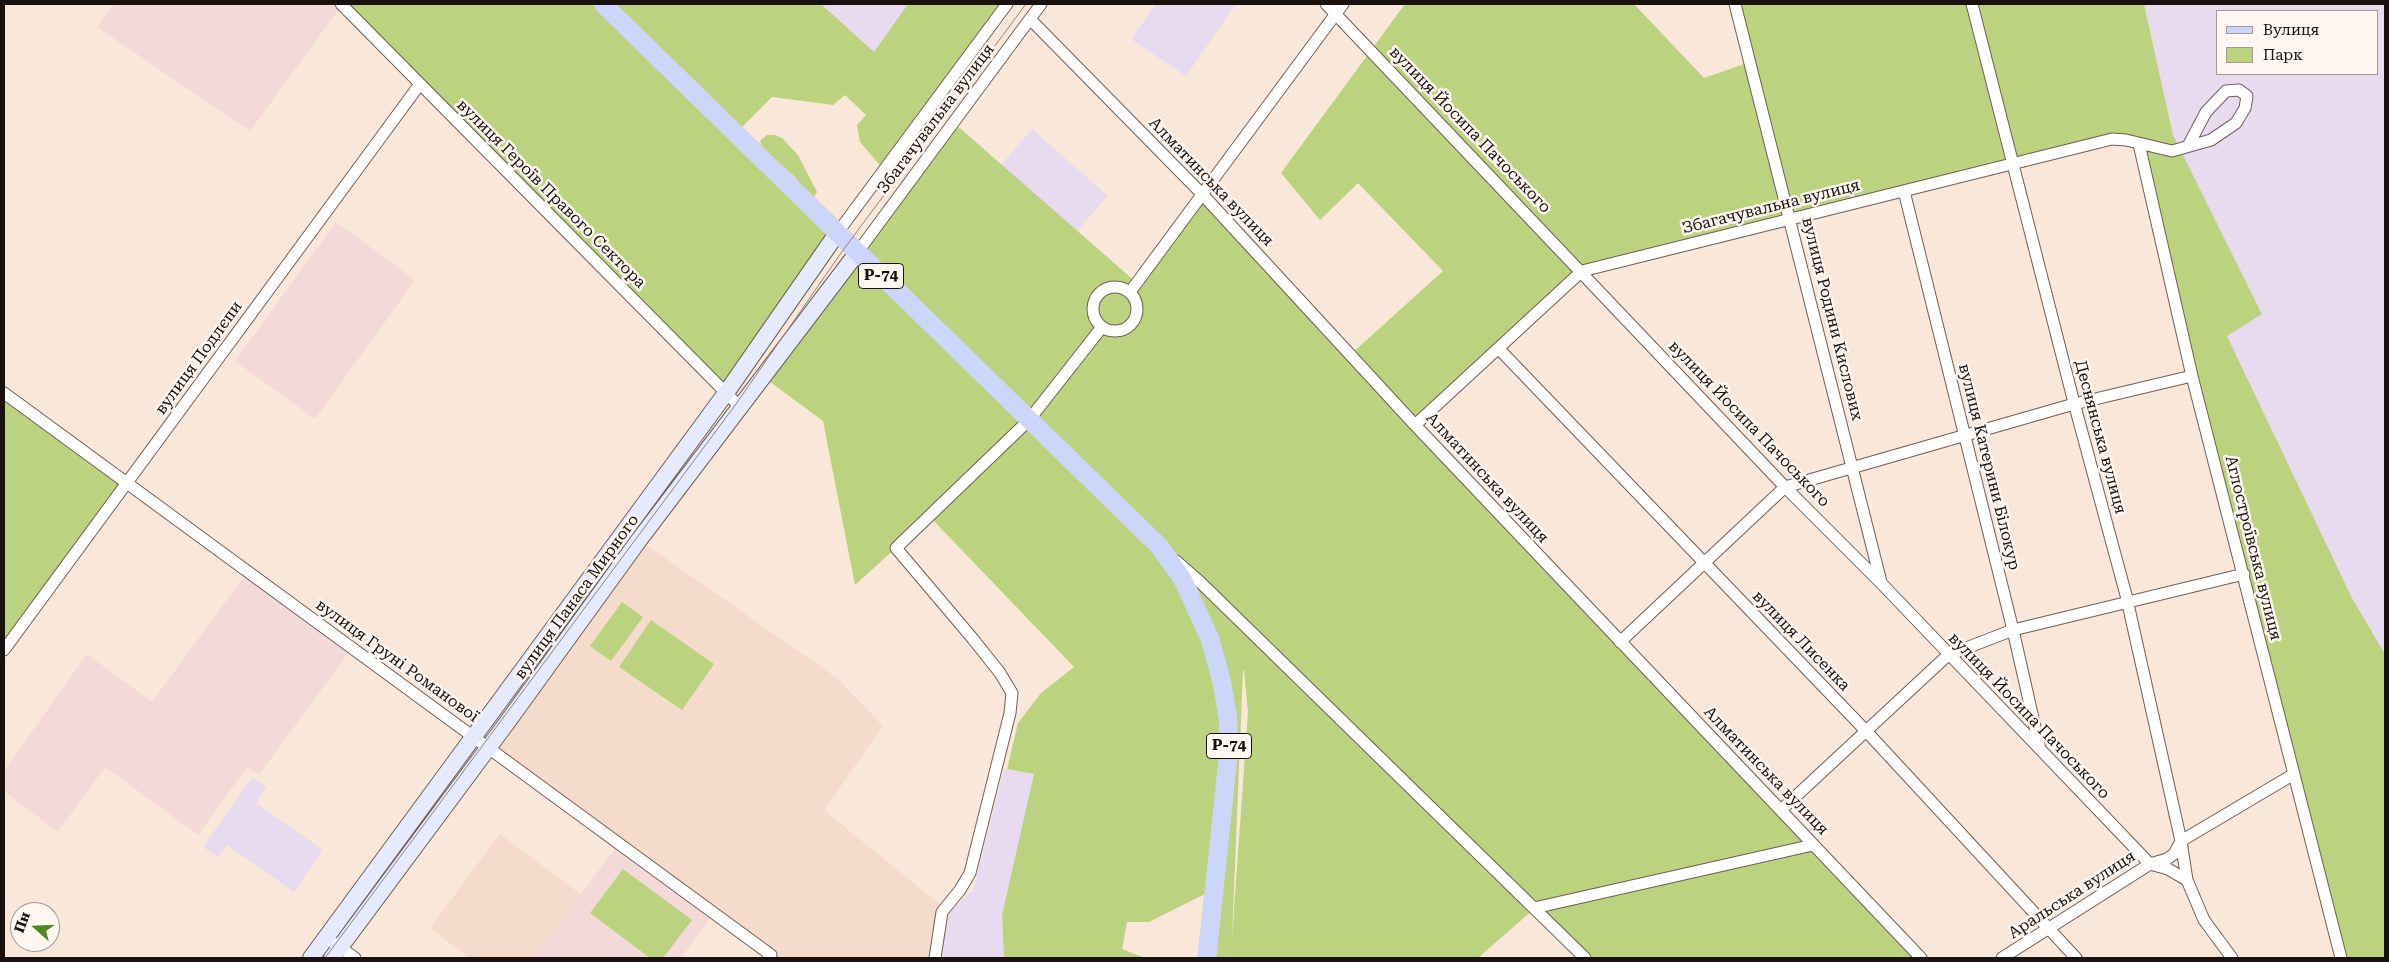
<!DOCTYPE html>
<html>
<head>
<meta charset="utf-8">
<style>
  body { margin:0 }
  #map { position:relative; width:2389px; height:962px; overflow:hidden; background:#f9e7da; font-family:"Roboto Serif",serif }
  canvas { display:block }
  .frame { position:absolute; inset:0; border:5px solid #18110d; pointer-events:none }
  .legend { position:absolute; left:2216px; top:10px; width:162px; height:65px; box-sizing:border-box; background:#fef6f1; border:1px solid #a29a96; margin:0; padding:6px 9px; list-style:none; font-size:15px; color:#18110d }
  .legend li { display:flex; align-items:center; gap:10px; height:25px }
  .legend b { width:25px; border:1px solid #a29a96 }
  .north { position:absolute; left:10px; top:902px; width:50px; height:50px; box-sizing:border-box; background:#fef6f1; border:1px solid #a29a96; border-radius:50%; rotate:290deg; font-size:14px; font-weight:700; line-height:20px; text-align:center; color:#18110d }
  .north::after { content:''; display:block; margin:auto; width:18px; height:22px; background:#4f8925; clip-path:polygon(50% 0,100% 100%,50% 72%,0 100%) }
</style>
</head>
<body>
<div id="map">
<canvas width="2389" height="962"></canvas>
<div class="frame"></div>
<ul class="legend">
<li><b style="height:6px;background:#cbd6fa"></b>Вулиця</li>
<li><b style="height:14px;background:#bbd37f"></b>Парк</li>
</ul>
<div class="north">Пн</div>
</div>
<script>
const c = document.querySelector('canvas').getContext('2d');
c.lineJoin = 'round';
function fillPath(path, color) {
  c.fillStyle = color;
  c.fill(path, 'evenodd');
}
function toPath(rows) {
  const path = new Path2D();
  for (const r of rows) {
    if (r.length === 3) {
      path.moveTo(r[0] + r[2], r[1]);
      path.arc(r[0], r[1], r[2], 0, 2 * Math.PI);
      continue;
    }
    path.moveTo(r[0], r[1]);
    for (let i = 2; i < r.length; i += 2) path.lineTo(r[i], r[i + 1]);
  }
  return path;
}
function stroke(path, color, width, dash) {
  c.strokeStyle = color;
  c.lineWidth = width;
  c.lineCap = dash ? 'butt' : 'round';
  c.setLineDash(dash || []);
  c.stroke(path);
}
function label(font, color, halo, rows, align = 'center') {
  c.font = font + ' "Roboto Serif",serif';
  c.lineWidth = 5;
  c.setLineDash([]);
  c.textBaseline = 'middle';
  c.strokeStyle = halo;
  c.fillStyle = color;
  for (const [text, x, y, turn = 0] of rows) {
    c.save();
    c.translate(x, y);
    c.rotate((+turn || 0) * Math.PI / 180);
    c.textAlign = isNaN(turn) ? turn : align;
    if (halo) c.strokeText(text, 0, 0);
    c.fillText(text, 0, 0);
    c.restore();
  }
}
fillPath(toPath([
  [639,540,837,678,883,726,824,810,944,908,935,958,768,958,488,748],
  [500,834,582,895,535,958,469,958,430,928]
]), '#f5dbcb');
fillPath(toPath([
  [821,4,908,4,874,53],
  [1156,4,1236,4,1186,76,1131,39],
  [2144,4,2385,4,2385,654,2352,598,2227,336,2262,313,2174,141],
  [2218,11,2378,11,2378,74,2218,74],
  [1032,129,1108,196,1077,231,1001,165],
  [1004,769,1034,774,1002,915,1004,958,941,958,946,923,952,909,973,890],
  [252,777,266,787,256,803,323,850,294,892,227,845,218,857,203,847]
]), '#e8dbef');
fillPath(toPath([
  [115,4,341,4,342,5,250,131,97,27],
  [336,222,415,280,315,419,235,361],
  [248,571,352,648,259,775,247,767,198,835,105,767,58,832,4,791,4,771,87,654,152,702],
  [618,844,713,914,681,958,535,958]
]), '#f4d9d9');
fillPath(toPath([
  [341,4,821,4,874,52,908,4,1007,4,884,170,860,142,857,125,866,115,845,95,833,105,772,97,736,133,838,232,726,393],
  [1405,4,1634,4,1704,78,1750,62,1735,4,2144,4,2173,135,2262,314,2227,336,2352,598,2385,654,2385,958,2341,958,2139,144,2126,140,1582,270,1415,425,1921,958,1585,958,1534,909,1478,958,1207,958,1215,889,1149,922,1127,922,1122,949,1145,958,1004,958,1002,915,1034,774,1007,769,1018,723,1041,693,1074,667,930,517,855,585,823,421,762,376,954,123,1137,283,1202,194,1351,354,1443,271,1358,183,1320,220,1281,173],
  [1244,670,1248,712,1232,938,1243,670],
  [767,135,775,135,782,138,798,155,817,192,814,197,807,193,795,177,764,150,760,141],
  [4,393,127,483,4,650],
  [622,602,643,617,611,661,590,646],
  [651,620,714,664,682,710,619,667],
  [623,869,692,920,663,958,650,958,590,913]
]), '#bbd37f');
const street = toPath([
  [341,4,739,406],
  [1326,4,1785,487,1882,584,2150,864,2167,859,2174,854,2181,841,2294,774],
  [1735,4,1881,582],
  [1972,4,2073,399,2126,595,2181,841,2187,880,2204,920,2232,958],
  [1030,19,1202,194,1415,425,1921,958],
  [2139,144,2192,376,2341,958],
  [1904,191,2013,630,2040,749],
  [838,232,1007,4],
  [857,253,1041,4],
  [1115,309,22],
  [1130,292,1343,4],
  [1499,349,1866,731,2076,958],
  [4,393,771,955,768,958],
  [1415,425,1582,271,2112,139,2126,140,2172,151,2211,140,2236,123,2245,108,2247,96,2239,90,2226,91,2206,112,2188,146],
  [1176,561,1200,582,1585,958],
  [1620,642,1785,487,2074,404,2192,376],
  [4,650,420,84],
  [1781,810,1948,655,2013,630,2244,574],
  [1534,908,1813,845],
  [334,943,355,958],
  [935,958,942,912,960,890,970,873,1010,713,1012,693,1000,673,973,639,896,548,1029,420,1102,327],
  [2002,958,2150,864,2168,869,2187,880]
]);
const secondary = toPath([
  [311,958,726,393,838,232],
  [332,958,506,724,639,540,857,253]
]);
const primary = toPath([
  [603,4,1160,547,1183,580,1210,639,1222,683,1228,719,1229,748,1207,958]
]);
stroke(street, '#6f5f54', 13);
stroke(secondary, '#6f5f54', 18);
stroke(primary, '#d1cfcf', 19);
stroke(street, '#fff', 11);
stroke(secondary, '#e5eafd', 16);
stroke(primary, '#cbd6fa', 18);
stroke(toPath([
  [325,958,736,404,841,253,1026,4]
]), '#90837b', 1);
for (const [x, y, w] of [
  [881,276,45],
  [1229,746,45]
]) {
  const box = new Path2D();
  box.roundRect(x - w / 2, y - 12.5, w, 25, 4);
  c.fillStyle = '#fef6f1';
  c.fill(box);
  stroke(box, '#18110d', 1);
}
label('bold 15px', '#18110d', null, [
  ["Р-74",881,276],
  ["Р-74",1229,746]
]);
label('16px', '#18110d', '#fef6f1', [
  ["Збагачувальна вулиця",936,119,-53],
  ["вулиця Йосипа Пачоського",1470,130,46],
  ["Алматинська вулиця",1211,182,46],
  ["вулиця Героїв Правого Сектора",551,194,45],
  ["Збагачувальна вулиця",1771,207,-14],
  ["вулиця Родини Кислових",1832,319,76],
  ["вулиця Подлєпи",199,358,-54],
  ["вулиця Йосипа Пачоського",1749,424,46],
  ["Деснянська вулиця",2100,437,75],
  ["вулиця Катерини Білокур",1989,467,76],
  ["Алматинська вулиця",1487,478,47],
  ["Аглостроївська вулиця",2253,548,76],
  ["вулиця Панаса Мирного",577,597,-54],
  ["вулиця Лисенка",1801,641,46],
  ["вулиця Груні Романової",397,661,36],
  ["вулиця Йосипа Пачоського",2029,716,46],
  ["Алматинська вулиця",1766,771,46],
  ["Аральська вулиця",2072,895,-33]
]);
</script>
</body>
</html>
